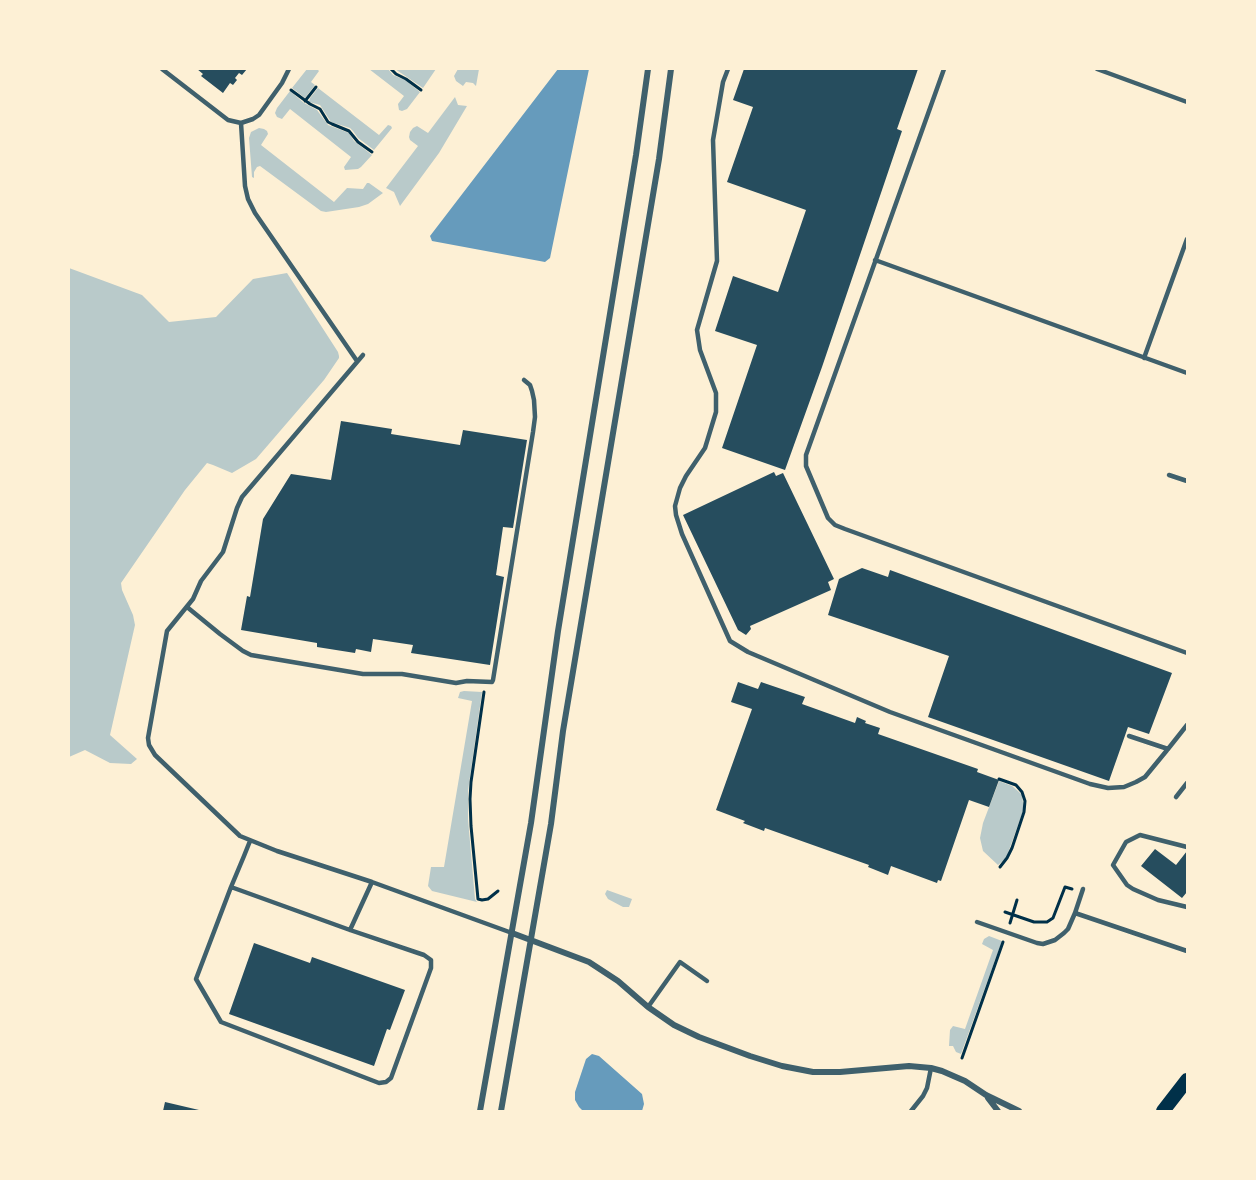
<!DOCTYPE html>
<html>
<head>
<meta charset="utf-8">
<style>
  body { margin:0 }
  #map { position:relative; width:1256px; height:1180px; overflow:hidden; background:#fdf0d5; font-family:"PT Sans Narrow",sans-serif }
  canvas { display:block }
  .frame { position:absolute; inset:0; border:70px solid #fdf0d5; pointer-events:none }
</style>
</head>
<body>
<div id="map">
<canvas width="1256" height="1180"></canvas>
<div class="frame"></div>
</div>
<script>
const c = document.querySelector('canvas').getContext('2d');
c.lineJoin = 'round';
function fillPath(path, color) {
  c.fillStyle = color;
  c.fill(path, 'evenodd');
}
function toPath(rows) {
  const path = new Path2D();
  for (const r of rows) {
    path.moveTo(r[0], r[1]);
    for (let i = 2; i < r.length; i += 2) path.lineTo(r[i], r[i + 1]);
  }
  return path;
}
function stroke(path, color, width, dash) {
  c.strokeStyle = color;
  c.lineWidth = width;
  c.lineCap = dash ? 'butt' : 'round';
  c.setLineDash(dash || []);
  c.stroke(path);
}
fillPath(toPath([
  [307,69,317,69,319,71,311,82,315,85,305,98,292,88],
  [369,69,388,69,393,75,405,80,420,92,407,109,402,111,399,110,398,104,404,96],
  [395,69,436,69,423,88],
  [458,69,479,69,476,86,473,83,466,82,463,86,456,81,454,76],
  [318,88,379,135,388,125,391,126,392,128,374,150,358,138,353,131,350,128,331,122,320,105,309,102,310,98],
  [290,91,304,103,317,110,328,125,349,133,354,141,372,155,361,167,358,169,345,170,344,167,351,157,290,109,282,119,277,117,275,113,277,108],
  [455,97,458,105,467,106,439,153,400,206,394,192,386,188,418,146,410,140,409,137,410,132,413,128,417,126,428,133],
  [259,128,264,129,267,131,268,134,261,145,334,202,347,188,363,189,367,183,369,183,383,193,368,204,359,207,326,212,321,211,260,166,257,167,254,172,254,178,252,177,249,138,251,132],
  [69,268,142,295,169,322,216,317,253,279,287,273,338,352,339,356,339,358,324,380,256,459,232,473,213,465,207,463,185,490,121,583,122,590,133,615,135,625,110,735,137,759,131,764,110,763,85,750,69,757],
  [464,691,482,692,468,791,468,819,475,899,477,902,432,891,428,886,431,867,444,867,472,701,458,698,460,692],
  [999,781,1012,786,1019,792,1022,795,1023,803,1023,811,1008,853,1005,859,998,865,983,851,980,838,983,823],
  [607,890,632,899,629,907,623,907,608,899,605,894],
  [989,936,1002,941,961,1054,956,1052,953,1046,949,1046,950,1030,953,1026,965,1029,993,950,982,944,984,939]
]), '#b9caca');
fillPath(toPath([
  [558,69,589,69,550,258,545,262,432,241,430,236],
  [592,1054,599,1056,642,1094,644,1104,642,1111,583,1111,579,1107,575,1100,575,1092,586,1059]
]), '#669bbc');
fillPath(toPath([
  [197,69,247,69,242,75,239,73,235,78,237,80,233,85,230,83,223,93,201,76,203,74],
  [744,69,918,69,897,129,902,131,822,367,785,470,722,448,757,345,715,331,733,276,778,292,806,210,727,182,753,107,733,100],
  [341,421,392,429,391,434,460,445,463,430,527,440,513,528,503,527,496,575,504,577,490,665,411,653,413,645,373,639,371,652,356,649,355,653,317,647,317,643,241,630,247,596,250,597,263,519,291,474,331,480],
  [774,472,776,476,783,473,834,579,828,582,831,590,750,626,751,629,746,635,738,630,683,515],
  [862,568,888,577,890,570,1172,673,1149,734,1128,727,1109,781,928,717,949,656,828,615,839,579],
  [738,682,758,689,761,682,805,697,802,704,855,723,857,717,866,721,865,723,880,728,878,734,978,769,977,772,999,780,989,807,969,800,941,881,938,880,937,883,891,866,888,875,868,867,869,865,765,828,764,831,743,823,745,821,716,810,752,709,731,702],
  [1155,849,1176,865,1187,851,1187,892,1182,898,1141,866],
  [254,943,310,963,312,957,405,990,390,1030,387,1029,374,1066,229,1014],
  [165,1102,199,1110,199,1111,163,1111]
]), '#264d5e');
stroke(toPath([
  [391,69,396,74,406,79,421,90],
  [291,90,310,104,320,109,328,122,332,124,349,131,358,142,372,152],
  [305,101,316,87],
  [484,692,471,782,470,799,471,826,478,899,482,900,488,899,498,891],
  [999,779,1016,785,1022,792,1025,801,1024,812,1012,848,1007,858,1000,867],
  [1005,912,1034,922,1047,922,1053,918,1065,887,1072,889],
  [1010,923,1017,900],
  [962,1058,1003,942]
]), '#003049', 3);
stroke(toPath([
  [162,69,228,120,241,123,253,119,259,115,282,83,289,69],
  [728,69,723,82,713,140,717,261,697,330,700,350,716,393,716,412,705,448,686,476,680,488,675,506,676,515,682,534,730,641,748,652,890,712,1090,784,1108,788,1124,787,1136,782,1145,777,1168,749,1187,725],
  [944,69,806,455,806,466,828,518,835,525,845,529,1187,653],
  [1097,69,1187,102],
  [241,123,245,186,248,199,255,213,357,361],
  [875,260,1187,373],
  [363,355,242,497,237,508,223,552,201,581,193,599,167,631,148,738,149,745,155,755,240,836,277,851,372,882,512,933],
  [1144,358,1187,239],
  [1169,475,1187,481],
  [187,607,220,634,243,651,251,655,363,674,402,674,456,683,467,681,492,682,493,680,533,432,535,417,534,400,532,391,530,385,524,380],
  [1129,736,1168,749],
  [1176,797,1187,783],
  [1187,847,1140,835,1126,842,1113,865,1127,885,1133,889,1158,900,1187,907],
  [231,887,350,930,424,955,431,960,431,968,391,1078,386,1082,379,1083,221,1022,196,979,231,887,244,856,250,841],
  [1075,913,1083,889],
  [977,922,1037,943,1043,944,1055,940,1064,933,1068,929,1075,913,1187,951],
  [350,930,372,882],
  [648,1007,680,962,707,981],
  [911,1111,923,1096,927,1088,931,1068]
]), '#3f606c', 4.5);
stroke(toPath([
  [512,933,589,962,618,981,648,1007,674,1025,699,1037,750,1056,782,1066,813,1072,840,1072,909,1066,931,1068,942,1071,965,1081,986,1095,1019,1111],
  [988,1098,998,1111],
  [480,1111,531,823,558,631,636,155,648,69],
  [501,1111,551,824,563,731,659,159,671,69]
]), '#3f606c', 6);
stroke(toPath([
  [1163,1111,1187,1080]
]), '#003049', 14);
</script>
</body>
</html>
